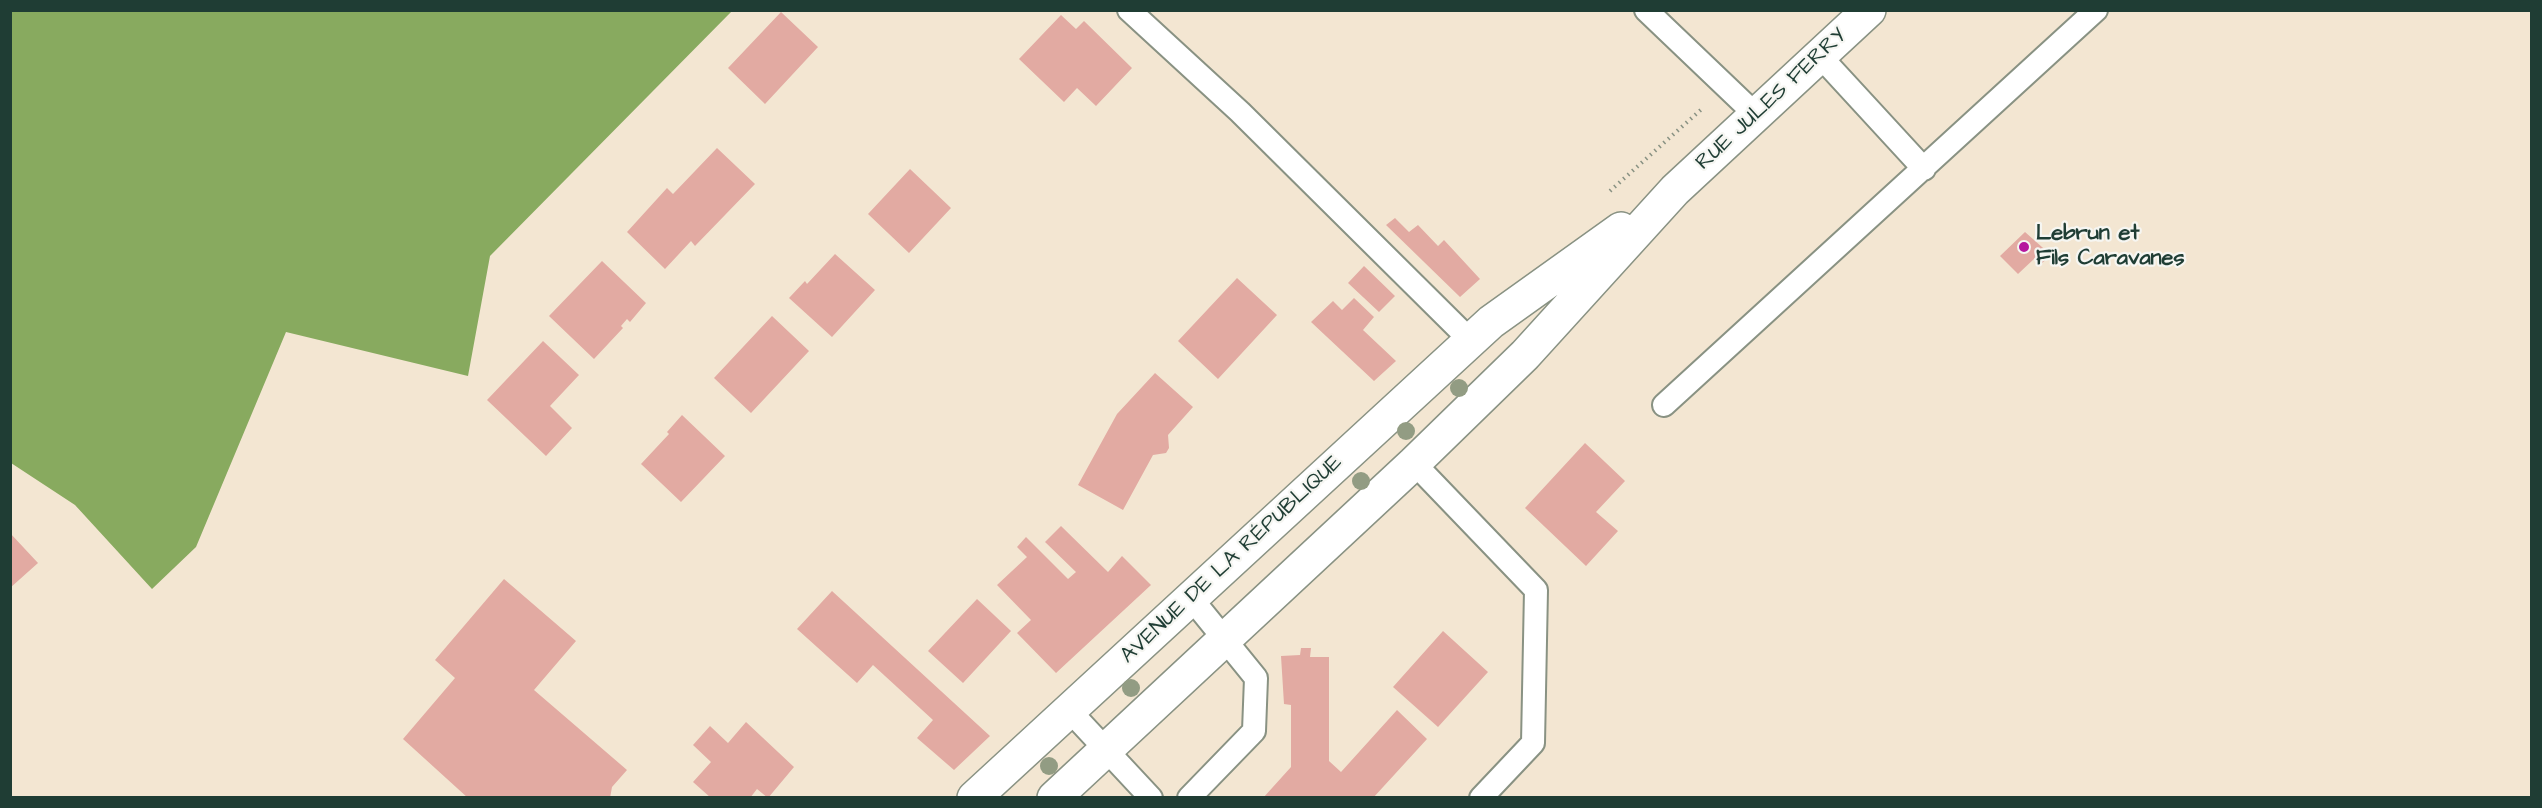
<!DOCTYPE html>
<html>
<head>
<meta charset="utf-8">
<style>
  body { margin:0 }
  #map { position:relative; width:2542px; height:808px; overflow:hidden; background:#f3e6d2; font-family:"Architects Daughter",sans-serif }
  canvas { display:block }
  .frame { position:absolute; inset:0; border:12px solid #1f3d34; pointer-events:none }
</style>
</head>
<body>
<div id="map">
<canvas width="2542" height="808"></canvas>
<div class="frame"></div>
</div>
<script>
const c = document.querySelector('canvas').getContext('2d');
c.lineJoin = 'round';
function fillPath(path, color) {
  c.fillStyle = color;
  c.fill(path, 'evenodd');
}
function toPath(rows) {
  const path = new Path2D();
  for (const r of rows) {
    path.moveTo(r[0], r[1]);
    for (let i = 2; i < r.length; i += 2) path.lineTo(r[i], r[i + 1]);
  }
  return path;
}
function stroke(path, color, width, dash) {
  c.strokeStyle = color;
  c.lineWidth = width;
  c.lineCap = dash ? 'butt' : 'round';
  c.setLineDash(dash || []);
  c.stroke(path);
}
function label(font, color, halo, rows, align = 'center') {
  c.font = font + ' "Architects Daughter",sans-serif';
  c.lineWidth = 4.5;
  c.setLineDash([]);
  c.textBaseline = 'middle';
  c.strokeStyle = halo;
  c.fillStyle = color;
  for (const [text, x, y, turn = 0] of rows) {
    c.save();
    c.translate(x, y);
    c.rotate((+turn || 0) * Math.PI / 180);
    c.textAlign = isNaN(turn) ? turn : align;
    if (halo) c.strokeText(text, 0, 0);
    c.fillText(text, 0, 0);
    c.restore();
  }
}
fillPath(toPath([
  [10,11,11,10,732,11,490,256,468,376,286,332,196,547,152,589,75,505,11,463]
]), '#88aa5f');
fillPath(toPath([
  [781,12,818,47,765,104,728,68],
  [1061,15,1076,29,1084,21,1132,68,1096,106,1077,88,1064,102,1019,59],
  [717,148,755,184,695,246,691,241,665,269,627,232,667,188,673,194],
  [910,169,951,208,909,253,868,214],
  [1395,218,1409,232,1418,225,1438,246,1444,240,1480,279,1460,297,1386,225],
  [2025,232,2051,255,2041,264,2035,258,2018,274,2000,256],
  [835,254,875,290,832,337,789,298,805,281,807,284],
  [602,261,646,303,630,322,627,319,621,326,623,328,594,359,549,316],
  [1364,266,1395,296,1379,312,1348,283],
  [1237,278,1277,315,1218,379,1178,341],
  [1354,298,1374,317,1363,330,1396,361,1374,381,1311,322,1333,301,1342,310],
  [772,316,809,351,751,413,714,378],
  [543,341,579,375,550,406,572,428,546,456,487,400],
  [1155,373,1193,407,1168,435,1169,448,1166,453,1153,455,1123,510,1078,485,1117,414],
  [682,415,725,456,681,502,641,464,669,434,667,432],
  [1585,443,1625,481,1596,512,1618,531,1586,566,1525,508],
  [1061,526,1108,572,1122,556,1151,585,1056,673,1017,633,1031,620,997,585,1027,557,1017,547,1026,537,1068,579,1076,572,1045,542],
  [10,533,38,563,10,588],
  [504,579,576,641,534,690,627,770,612,787,610,798,468,798,403,739,455,678,435,660],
  [832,591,990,736,954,770,917,738,933,720,873,665,857,683,797,629],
  [977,599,1011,631,963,683,928,651],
  [1443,631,1488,672,1438,727,1393,687],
  [1301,648,1311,648,1310,657,1329,657,1329,761,1341,772,1397,710,1427,739,1373,798,1263,798,1291,767,1291,705,1284,704,1281,656,1300,655],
  [746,722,794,767,768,798,757,789,750,798,711,798,693,782,711,762,693,745,710,726,728,743]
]), '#e2aaa2');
const service = toPath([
  [1129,10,1240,112,1471,341],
  [1646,10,1756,115],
  [1820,56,1924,169],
  [1664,405,2096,10],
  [1414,463,1536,590,1533,743,1481,798],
  [1069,710,1151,798],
  [1189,798,1254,731,1256,678,1191,598]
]);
const secondary = toPath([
  [974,798,1491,322,1621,229],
  [1054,798,1414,463,1525,355,1675,190,1869,10]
]);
stroke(service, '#899283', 26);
stroke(secondary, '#899283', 36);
stroke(toPath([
  [1610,191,1703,108]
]), '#899283', 4, [1.5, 4.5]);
stroke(service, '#fff', 22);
stroke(secondary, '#fff', 33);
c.fillStyle = '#929c83';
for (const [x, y] of [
  [1459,388],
  [1406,431],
  [1361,481],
  [1131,688],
  [1049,766]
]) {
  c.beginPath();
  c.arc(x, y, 9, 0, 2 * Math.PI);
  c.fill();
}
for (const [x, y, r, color] of [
  [2024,247,6,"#b5179e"]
]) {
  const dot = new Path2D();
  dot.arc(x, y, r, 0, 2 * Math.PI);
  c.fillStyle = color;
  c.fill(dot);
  stroke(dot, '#f6f6f2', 2);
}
label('22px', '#1f3d34', '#f6f6f2', [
  ["RUE JULES FERRY",1772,100,-43],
  ["AVENUE DE LA RÉPUBLIQUE",1232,560,-43]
]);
label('bold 22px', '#1f3d34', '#f6f6f2', [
  ["Lebrun et",2036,234],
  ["Fils Caravanes",2036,259]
], 'left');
</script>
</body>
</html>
